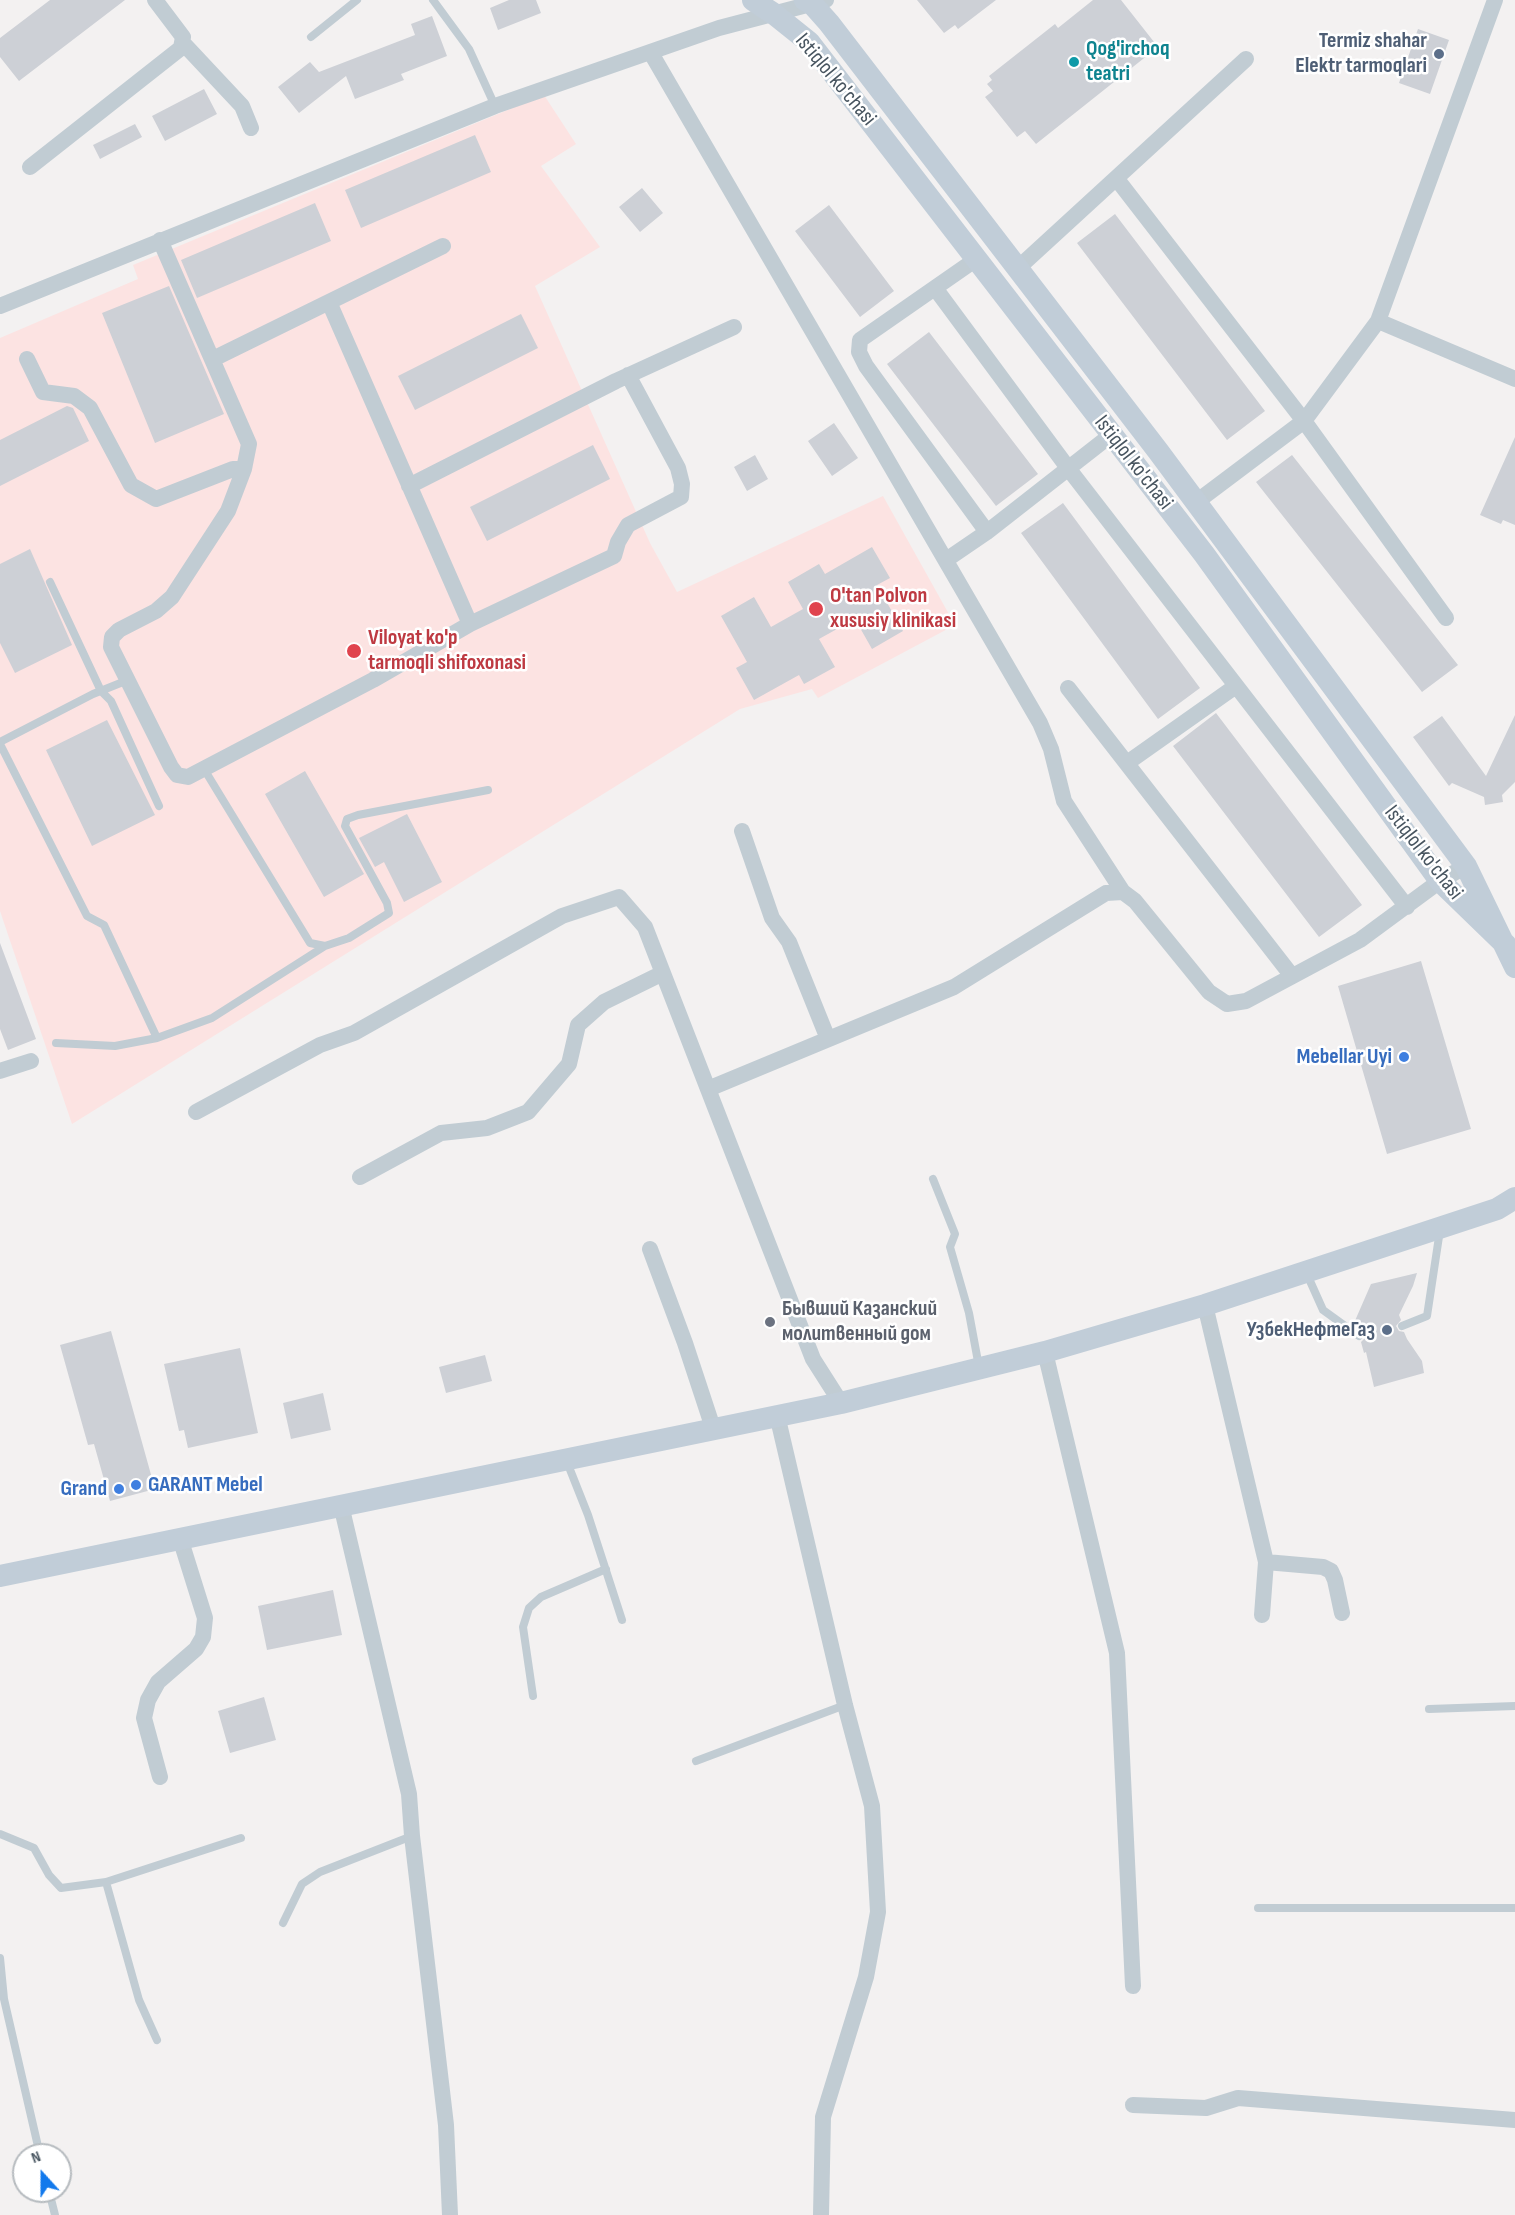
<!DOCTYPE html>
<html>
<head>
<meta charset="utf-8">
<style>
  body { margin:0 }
  #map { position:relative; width:1515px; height:2215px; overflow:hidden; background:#f3f1f1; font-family:"Sofia Sans Condensed",sans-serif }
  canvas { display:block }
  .north { position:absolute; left:12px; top:2143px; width:60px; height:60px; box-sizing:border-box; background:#fff; border:2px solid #b6bbbf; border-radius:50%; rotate:339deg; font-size:16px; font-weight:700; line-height:24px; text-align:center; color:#485560 }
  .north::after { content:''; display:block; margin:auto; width:21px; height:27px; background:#1279ec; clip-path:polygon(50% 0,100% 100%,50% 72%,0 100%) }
</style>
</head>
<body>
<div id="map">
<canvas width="1515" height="2215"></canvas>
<div class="north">N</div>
</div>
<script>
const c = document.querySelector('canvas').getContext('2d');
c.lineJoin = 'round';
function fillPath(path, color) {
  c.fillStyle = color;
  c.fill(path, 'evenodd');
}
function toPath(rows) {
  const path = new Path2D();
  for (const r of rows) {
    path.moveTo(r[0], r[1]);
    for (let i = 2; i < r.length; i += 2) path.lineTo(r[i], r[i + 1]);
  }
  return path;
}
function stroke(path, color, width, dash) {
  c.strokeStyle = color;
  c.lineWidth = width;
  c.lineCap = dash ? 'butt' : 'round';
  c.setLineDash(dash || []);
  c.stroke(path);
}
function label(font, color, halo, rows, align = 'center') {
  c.font = font + ' "Sofia Sans Condensed",sans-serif';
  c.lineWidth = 5;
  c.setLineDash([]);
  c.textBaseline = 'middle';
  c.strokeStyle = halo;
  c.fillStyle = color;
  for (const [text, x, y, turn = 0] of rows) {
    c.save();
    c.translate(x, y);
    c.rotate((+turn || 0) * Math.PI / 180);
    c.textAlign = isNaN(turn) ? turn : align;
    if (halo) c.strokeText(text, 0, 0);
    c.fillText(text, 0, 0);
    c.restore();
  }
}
fillPath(toPath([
  [544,95,576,144,541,166,600,247,535,286,650,543,677,592,883,496,955,625,818,698,812,689,740,709,72,1124,0,911,0,338,138,279,133,265]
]), '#fce3e2');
fillPath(toPath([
  [50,0,125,0,19,81,0,57,0,38],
  [509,0,536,0,541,13,498,30,490,8],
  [917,0,996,0,958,29,955,25,944,33],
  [1093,0,1121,0,1158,47,1036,144,1025,131,1017,137,985,97,993,91,987,84,992,80,989,76,1055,24,1058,28],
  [432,16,447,56,401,74,404,80,355,99,346,76,299,113,278,87,310,62,319,72,415,35,411,24],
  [1418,29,1449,40,1430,94,1399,83],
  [204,89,217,114,165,141,152,116],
  [135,124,142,137,100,159,93,145],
  [475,135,491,172,361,228,345,190],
  [642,188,663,213,640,232,619,207],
  [315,203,331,241,197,298,181,260],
  [829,205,894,291,860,317,795,231],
  [1115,214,1265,411,1227,440,1077,243],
  [169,286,224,414,155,443,102,313],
  [521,314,538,348,415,410,398,376],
  [929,332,1038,474,996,506,887,364],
  [67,406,73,408,89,441,0,486,0,440],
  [834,423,858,458,832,476,808,441],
  [1515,437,1515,525,1503,520,1501,524,1480,515],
  [593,445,610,479,487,541,470,507],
  [755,455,768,479,747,491,734,467],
  [1292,455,1458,665,1422,692,1256,482],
  [1063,503,1200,688,1158,719,1021,533],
  [872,547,890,578,877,585,903,631,872,649,855,619,819,639,835,667,804,684,799,675,754,700,736,668,747,662,721,616,754,597,771,627,803,609,788,582,819,564,825,574],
  [30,549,72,645,15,673,0,643,0,564],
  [1216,713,1362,905,1319,937,1173,746],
  [1515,715,1515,782,1502,795,1503,802,1485,805,1484,797,1452,783,1449,786,1413,737,1442,716,1486,776],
  [107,720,155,815,92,846,46,750],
  [305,771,364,874,324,897,265,794],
  [407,814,442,882,404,902,384,862,375,867,359,838],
  [0,943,36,1039,8,1050,0,1029],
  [1421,961,1471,1129,1387,1154,1338,986],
  [1417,1273,1413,1286,1399,1315,1401,1320,1396,1326,1399,1331,1404,1332,1407,1339,1422,1361,1424,1373,1374,1387,1366,1352,1364,1353,1361,1342,1364,1339,1365,1334,1354,1323,1371,1284],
  [111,1331,155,1489,110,1501,94,1444,88,1445,60,1345],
  [240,1348,258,1433,188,1448,184,1430,179,1431,164,1364],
  [485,1355,492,1381,446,1393,439,1367],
  [323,1393,331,1430,291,1439,283,1403],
  [333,1590,342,1635,267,1650,258,1606],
  [264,1697,276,1740,230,1753,218,1711]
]), '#cdd0d6');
stroke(toPath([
  [433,0,469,49,495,106],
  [311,37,357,0],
  [50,582,101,691,111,701,159,806],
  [0,742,93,694,128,680],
  [0,744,87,916,104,925,157,1038],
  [204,769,310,943,325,946,349,938,389,913,387,903,345,826,347,819,358,815,488,790],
  [56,1043,115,1046,157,1038,212,1018,325,946],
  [933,1179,955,1234,950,1247,969,1313,979,1367],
  [1306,1272,1323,1310,1359,1336],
  [1402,1326,1427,1316,1440,1230],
  [567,1462,588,1515,622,1620],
  [533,1696,523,1627,529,1608,541,1597,606,1569],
  [1429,1709,1515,1706],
  [696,1761,845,1705],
  [0,1834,34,1848,49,1875,61,1888,106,1882,241,1838],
  [106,1882,139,2000,157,2040],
  [1258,1908,1515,1908],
  [283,1923,302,1884,320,1872,412,1836],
  [0,1958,4,1999,40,2155],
  [49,2191,55,2215]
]), '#c1ccd3', 8);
stroke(toPath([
  [183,43,242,106,251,128],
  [651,53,1040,723,1051,749,1064,801,1123,892,1135,901,1209,992,1227,1004,1246,1001,1360,940,1440,881,1466,866],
  [30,167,181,48,183,37,155,0],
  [1116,178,1304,421,1446,618],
  [160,240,249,444,244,469,228,511,172,597,156,611,119,630,112,637,111,647,171,767,177,775,188,777,373,680,470,624,614,556,618,542,628,525,681,497,682,484,678,468,628,375],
  [975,260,860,340,859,352,866,366,987,532],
  [1017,269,1246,59],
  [935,288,1068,468,1407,907],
  [329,302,470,624],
  [0,306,495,106,719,28,826,0],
  [1378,321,1515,379],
  [27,359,43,392,74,396,90,408,131,485,156,499,233,469,244,469],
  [213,359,443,246],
  [409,486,616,381,734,327],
  [1195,503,1304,421,1378,321,1495,0],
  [946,560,987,532,1111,435],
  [1068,688,1292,976],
  [1127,763,1236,686],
  [742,831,772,918,789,942,828,1039],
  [0,1071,31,1061],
  [708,1089,954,987,1106,893,1123,892],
  [196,1112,320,1045,354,1033,562,916,619,897,645,927,813,1359,841,1403],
  [360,1177,441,1133,487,1128,528,1112,569,1064,578,1025,604,1002,663,973],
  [650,1249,685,1343,713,1428],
  [1205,1305,1266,1562,1262,1615],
  [1045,1352,1117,1653,1133,1986],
  [777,1415,845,1705,872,1806,878,1912,866,1977,823,2117,821,2215],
  [341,1505,409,1794,412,1836,446,2125,450,2215],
  [1266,1562,1323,1567,1331,1571,1335,1580,1342,1613],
  [160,1777,144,1718,148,1700,158,1682,196,1649,203,1637,205,1618,180,1538],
  [1133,2105,1206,2108,1238,2098,1515,2120]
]), '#c1ccd3', 16);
stroke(toPath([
  [753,0,774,14,809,42,1204,554,1440,881,1506,945],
  [805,0,813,5,829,23,1158,451,1466,866,1515,967],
  [0,1576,841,1403,1045,1352,1205,1305,1497,1209,1515,1198]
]), '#c1cdd8', 22);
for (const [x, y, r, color] of [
  [1439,54,6,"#5c6f8a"],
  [1074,62,6,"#0f9aa8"],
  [816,609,8,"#e0444e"],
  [354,651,8,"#e0444e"],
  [1404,1057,6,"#3f7fe0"],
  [770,1322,6,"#6b7280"],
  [1387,1330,6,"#5c6f8a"],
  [136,1485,6,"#3f7fe0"],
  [119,1489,6,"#3f7fe0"]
]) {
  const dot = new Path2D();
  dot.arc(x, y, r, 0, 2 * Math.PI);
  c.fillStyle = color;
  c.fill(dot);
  stroke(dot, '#fff', 2);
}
label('bold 22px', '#4e5e75', '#fff', [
  ["Termiz shahar",1427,41],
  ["Elektr tarmoqlari",1427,66],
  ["УзбекНефтеГаз",1375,1330]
], 'right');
label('bold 22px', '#0d838f', '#fff', [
  ["Qog'irchoq",1086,49],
  ["teatri",1086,74]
], 'left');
label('22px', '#485560', '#fff', [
  ["Istiqlol ko'chasi",835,80,50],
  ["Istiqlol ko'chasi",1133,463,52],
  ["Istiqlol ko'chasi",1423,853,52]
]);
label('bold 22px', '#be3a42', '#fff', [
  ["O'tan Polvon",830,596],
  ["xususiy klinikasi",830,621],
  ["Viloyat ko'p",368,638],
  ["tarmoqli shifoxonasi",368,663]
], 'left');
label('bold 22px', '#366cbe', '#fff', [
  ["Mebellar Uyi",1392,1057],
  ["GARANT Mebel",148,1485,"left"],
  ["Grand",107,1489]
], 'right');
label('bold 22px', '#5b616d', '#fff', [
  ["Бывший Казанский",782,1309],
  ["молитвенный дом",782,1334]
], 'left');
</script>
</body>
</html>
